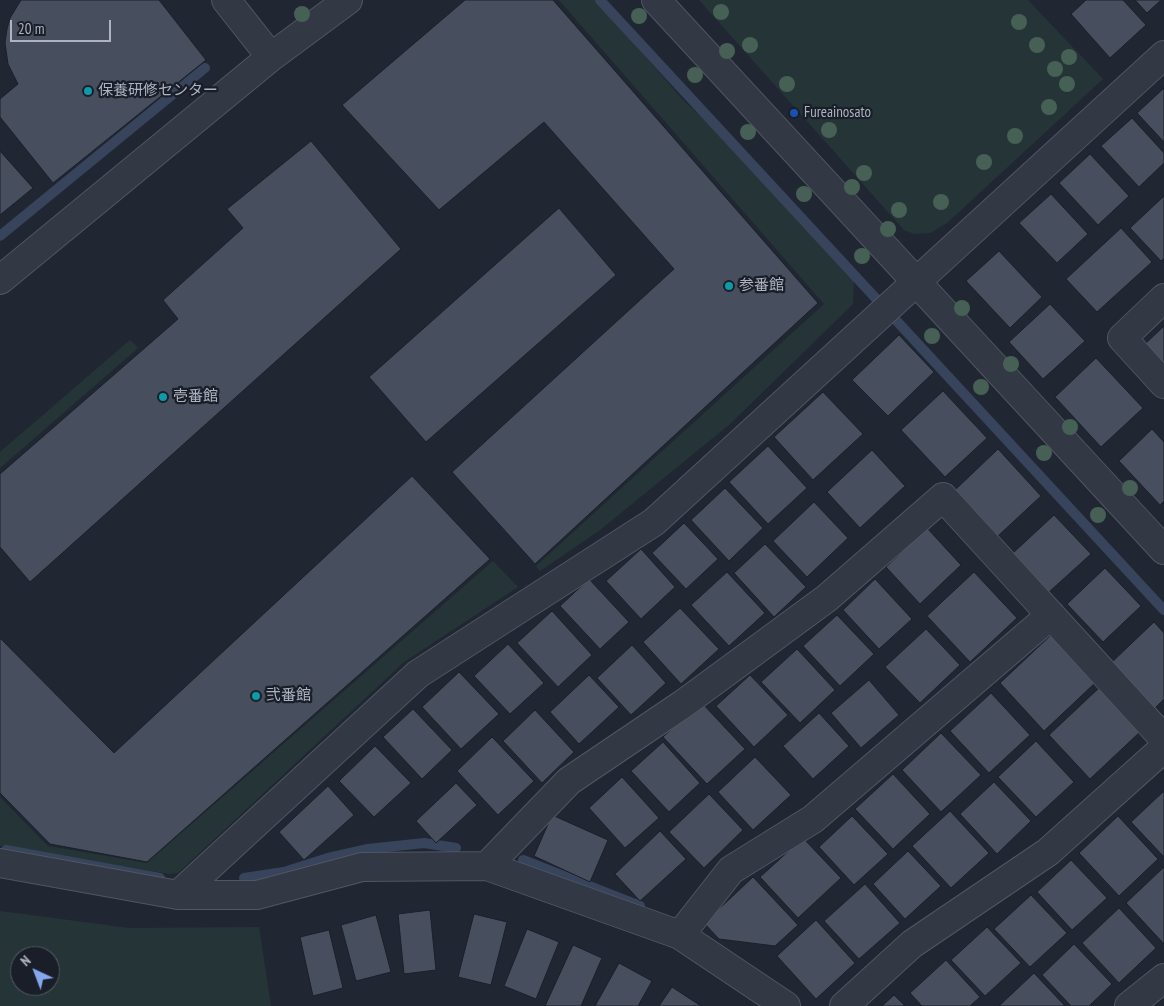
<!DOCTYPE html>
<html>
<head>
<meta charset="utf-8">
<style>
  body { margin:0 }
  #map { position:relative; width:1164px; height:1006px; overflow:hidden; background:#202733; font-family:"PT Sans Narrow",sans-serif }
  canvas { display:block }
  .north { position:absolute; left:10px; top:946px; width:50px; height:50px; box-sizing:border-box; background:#191e28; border:1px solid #545a65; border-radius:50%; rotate:317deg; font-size:14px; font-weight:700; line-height:20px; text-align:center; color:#adb3c1 }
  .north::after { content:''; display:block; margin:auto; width:18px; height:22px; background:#86a7ee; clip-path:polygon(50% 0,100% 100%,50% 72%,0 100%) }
  .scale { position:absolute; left:10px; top:20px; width:101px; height:22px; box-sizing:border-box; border:2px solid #adb3c1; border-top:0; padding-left:6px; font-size:15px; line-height:18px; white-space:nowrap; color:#adb3c1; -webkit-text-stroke:4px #191e28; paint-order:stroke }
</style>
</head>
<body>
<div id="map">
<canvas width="1164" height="1006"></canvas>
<div class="north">N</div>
<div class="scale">20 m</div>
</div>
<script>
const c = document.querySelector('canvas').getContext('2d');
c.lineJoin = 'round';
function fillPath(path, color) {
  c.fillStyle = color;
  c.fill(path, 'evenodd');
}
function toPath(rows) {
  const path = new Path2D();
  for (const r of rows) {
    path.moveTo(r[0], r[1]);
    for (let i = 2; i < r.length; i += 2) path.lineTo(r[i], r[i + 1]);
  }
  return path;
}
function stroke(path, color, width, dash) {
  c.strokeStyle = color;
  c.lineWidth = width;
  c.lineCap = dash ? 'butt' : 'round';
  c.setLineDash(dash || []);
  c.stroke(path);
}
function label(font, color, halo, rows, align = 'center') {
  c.font = font + ' "PT Sans Narrow","Noto Sans JP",sans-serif';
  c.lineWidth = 4.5;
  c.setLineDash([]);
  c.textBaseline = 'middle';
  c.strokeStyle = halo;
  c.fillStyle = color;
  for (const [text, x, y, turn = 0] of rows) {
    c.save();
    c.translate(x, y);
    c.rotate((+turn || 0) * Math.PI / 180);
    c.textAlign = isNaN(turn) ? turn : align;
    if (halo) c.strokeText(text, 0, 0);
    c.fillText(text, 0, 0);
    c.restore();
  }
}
fillPath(toPath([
  [559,0,596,0,683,100,732,146,854,278,853,304,730,424,600,530,540,571,536,566,824,304],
  [699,0,1028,0,1103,79,947,223,930,233,914,234,904,230],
  [130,340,138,348,0,468,0,452],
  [493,561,518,587,404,662,178,873,170,874,0,846,0,797,48,846,147,863],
  [0,911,129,928,259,927,271,1006,0,1006],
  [20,956,50,956,50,986,20,986]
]), '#253537');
stroke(toPath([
  [600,0,1164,610],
  [0,236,205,68],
  [6,850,160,878],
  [523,860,640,906],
  [244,878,284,872,328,858,368,849,424,843,456,848]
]), '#37445b', 10);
const building = toPath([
  [21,0,159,0,206,60,53,183,0,117,0,99,18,84,8,64,5,43,7,29,10,18,21,0],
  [465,0,553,0,818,303,535,564,452,472,674,269,544,122,439,210,342,105,465,0],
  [1086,0,1123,0,1146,25,1110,58,1071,14,1086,0],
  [1135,0,1161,0,1147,13,1135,0],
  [1164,88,1164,142,1137,113,1164,88],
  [1132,118,1164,153,1164,163,1139,187,1101,146,1132,118],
  [311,141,401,249,30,582,0,547,0,474,178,319,163,300,243,228,227,209,311,141],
  [0,151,33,188,0,215,0,151],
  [1090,154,1129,196,1098,225,1059,183,1090,154],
  [1051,194,1088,234,1057,263,1019,223,1051,194],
  [1164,196,1164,258,1161,261,1130,228,1164,196],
  [559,208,616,275,426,442,369,377,559,208],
  [1121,228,1152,262,1097,312,1066,279,1121,228],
  [999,251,1042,297,1010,328,966,281,999,251],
  [1050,304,1085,341,1043,379,1009,342,1050,304],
  [1164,326,1164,364,1145,344,1164,326],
  [899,335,934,372,888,416,852,380,899,335],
  [1096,358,1143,408,1101,447,1055,397,1096,358],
  [943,391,987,438,945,477,901,430,943,391],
  [823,392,863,434,813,480,774,437,823,392],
  [1152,429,1164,442,1164,501,1160,505,1119,461,1152,429],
  [768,446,807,488,768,524,729,482,768,446],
  [998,449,1041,496,998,536,955,490,998,449],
  [872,450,905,486,860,528,827,492,872,450],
  [412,476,490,559,147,862,50,844,0,793,0,638,114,753,412,476],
  [725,488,763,528,729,561,691,520,725,488],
  [814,502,848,538,807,577,773,541,814,502],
  [1054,515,1091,554,1049,592,1013,553,1054,515],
  [684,523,718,559,686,589,652,553,684,523],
  [927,528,961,565,920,604,886,567,927,528],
  [765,544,806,587,774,617,734,573,765,544],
  [641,549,675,587,641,619,606,581,641,549],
  [1105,568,1141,606,1103,642,1067,604,1105,568],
  [727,572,765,613,729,646,691,605,727,572],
  [974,572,1017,618,970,662,927,616,974,572],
  [589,579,629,622,600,649,560,606,589,579],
  [875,579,912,619,879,649,843,610,875,579],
  [680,608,719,649,681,684,643,642,680,608],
  [552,611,592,655,558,687,517,643,552,611],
  [837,615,874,654,840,686,803,646,837,615],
  [1154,622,1164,633,1164,699,1154,709,1111,663,1154,622],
  [926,629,960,665,920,703,885,667,926,629],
  [1051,635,1095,683,1044,731,1000,683,1051,635],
  [508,644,544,683,510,714,474,676,508,644],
  [632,645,666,683,631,715,597,678,632,645],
  [797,649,835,690,800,723,761,682,797,649],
  [459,672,499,714,461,749,422,707,459,672],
  [589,675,619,707,579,744,550,712,589,675],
  [750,675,788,715,754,747,716,706,750,675],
  [869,680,899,715,861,748,831,713,869,680],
  [1100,687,1141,731,1090,779,1049,735,1100,687],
  [991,693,1030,735,989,773,950,731,991,693],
  [701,702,745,749,707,784,663,737,701,702],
  [413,709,452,750,422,779,383,737,413,709],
  [535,710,574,752,542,783,503,741,535,710],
  [819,713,849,746,813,779,783,746,819,713],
  [941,733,981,775,941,812,902,770,941,733],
  [492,737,534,781,498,815,457,771,492,737],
  [1036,741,1074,782,1036,817,998,777,1036,741],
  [663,742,700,783,669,812,631,771,663,742],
  [375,746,411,783,374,817,339,781,375,746],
  [755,757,791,795,753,830,718,792,755,757],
  [893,774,930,814,893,849,855,809,893,774],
  [622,777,659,818,625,848,589,808,622,777],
  [994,782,1031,821,997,854,960,814,994,782],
  [456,783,477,805,436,843,416,821,456,783],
  [328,786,354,815,304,860,279,832,328,786],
  [1164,791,1164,857,1131,822,1164,791],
  [709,794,743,830,704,868,669,832,709,794],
  [950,811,989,853,951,888,912,846,950,811],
  [552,815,608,840,590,882,534,856,552,815],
  [852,816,888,854,854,885,819,847,852,816],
  [1118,816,1158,859,1119,896,1079,853,1118,816],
  [660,831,686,859,640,901,615,874,660,831],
  [803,838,841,878,798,918,760,877,803,838],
  [908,851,941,886,905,919,873,884,908,851],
  [1071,860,1107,898,1072,930,1037,892,1071,860],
  [1164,867,1164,944,1126,903,1164,867],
  [753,877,798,925,775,946,719,939,704,923,753,877],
  [865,884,900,923,859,959,824,921,865,884],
  [1031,895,1067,933,1030,967,994,929,1031,895],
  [1119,908,1156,948,1119,983,1082,943,1119,908],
  [430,910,436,970,404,974,398,914,430,910],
  [474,914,507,922,491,985,458,977,474,914],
  [376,915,391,972,356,981,341,925,376,915],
  [816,920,855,963,816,999,777,956,816,920],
  [987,927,1021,963,985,996,951,960,987,927],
  [527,929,559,942,536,999,504,986,527,929],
  [329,930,343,988,313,996,300,937,329,930],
  [1074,944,1112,984,1089,1006,1071,1006,1042,975,1074,944],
  [573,945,602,958,581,1006,545,1006,573,945],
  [946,960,980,997,970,1006,922,1006,910,993,946,960],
  [619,963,652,981,638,1006,595,1006,619,963],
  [1034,973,1065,1006,999,1006,1034,973],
  [672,987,701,1006,659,1006,672,987],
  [894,995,905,1006,882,1006,894,995]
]);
fillPath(building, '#474e5d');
stroke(building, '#1b202a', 1);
const minor = toPath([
  [226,0,271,57],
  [656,0,1164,550],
  [0,280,271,57,348,0],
  [1164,298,1122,338,1164,384],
  [0,863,178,895,257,895,362,867,487,866,680,935,786,1006],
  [487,866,569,781,683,704,827,598,943,497,1164,739],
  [178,895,418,674,654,522,1164,55],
  [680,935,731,870,813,819,1051,615],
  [844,1006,912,944,1048,852,1164,748],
  [1129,1006,1164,978]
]);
stroke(minor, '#515662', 30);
stroke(minor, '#333944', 28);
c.fillStyle = '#476056';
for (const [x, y] of [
  [721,12],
  [302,14],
  [639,16],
  [1019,22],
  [750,45],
  [1037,45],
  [727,51],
  [1069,57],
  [1055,69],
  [695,75],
  [787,84],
  [1067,84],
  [1049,107],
  [829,130],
  [748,132],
  [1015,136],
  [984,162],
  [864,173],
  [852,187],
  [804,194],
  [941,202],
  [899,210],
  [888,229],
  [862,256],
  [962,308],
  [932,336],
  [1011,364],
  [981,387],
  [1070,427],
  [1044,453],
  [1130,488],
  [1098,515]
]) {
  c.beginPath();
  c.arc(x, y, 8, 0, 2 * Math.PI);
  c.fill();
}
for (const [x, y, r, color] of [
  [88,91,5,"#0f9aa8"],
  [794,113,5,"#1a4fb4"],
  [729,286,5,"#0f9aa8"],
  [163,397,5,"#0f9aa8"],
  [256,696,5,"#0f9aa8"]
]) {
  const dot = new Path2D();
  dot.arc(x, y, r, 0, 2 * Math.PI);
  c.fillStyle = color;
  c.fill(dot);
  stroke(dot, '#191e28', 2);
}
label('15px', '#adb3c1', '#191e28', [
  ["保養研修センター",98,91],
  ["Fureainosato",804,113],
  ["参番館",739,286],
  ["壱番館",173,397],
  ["弐番館",266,696]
], 'left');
</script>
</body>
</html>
